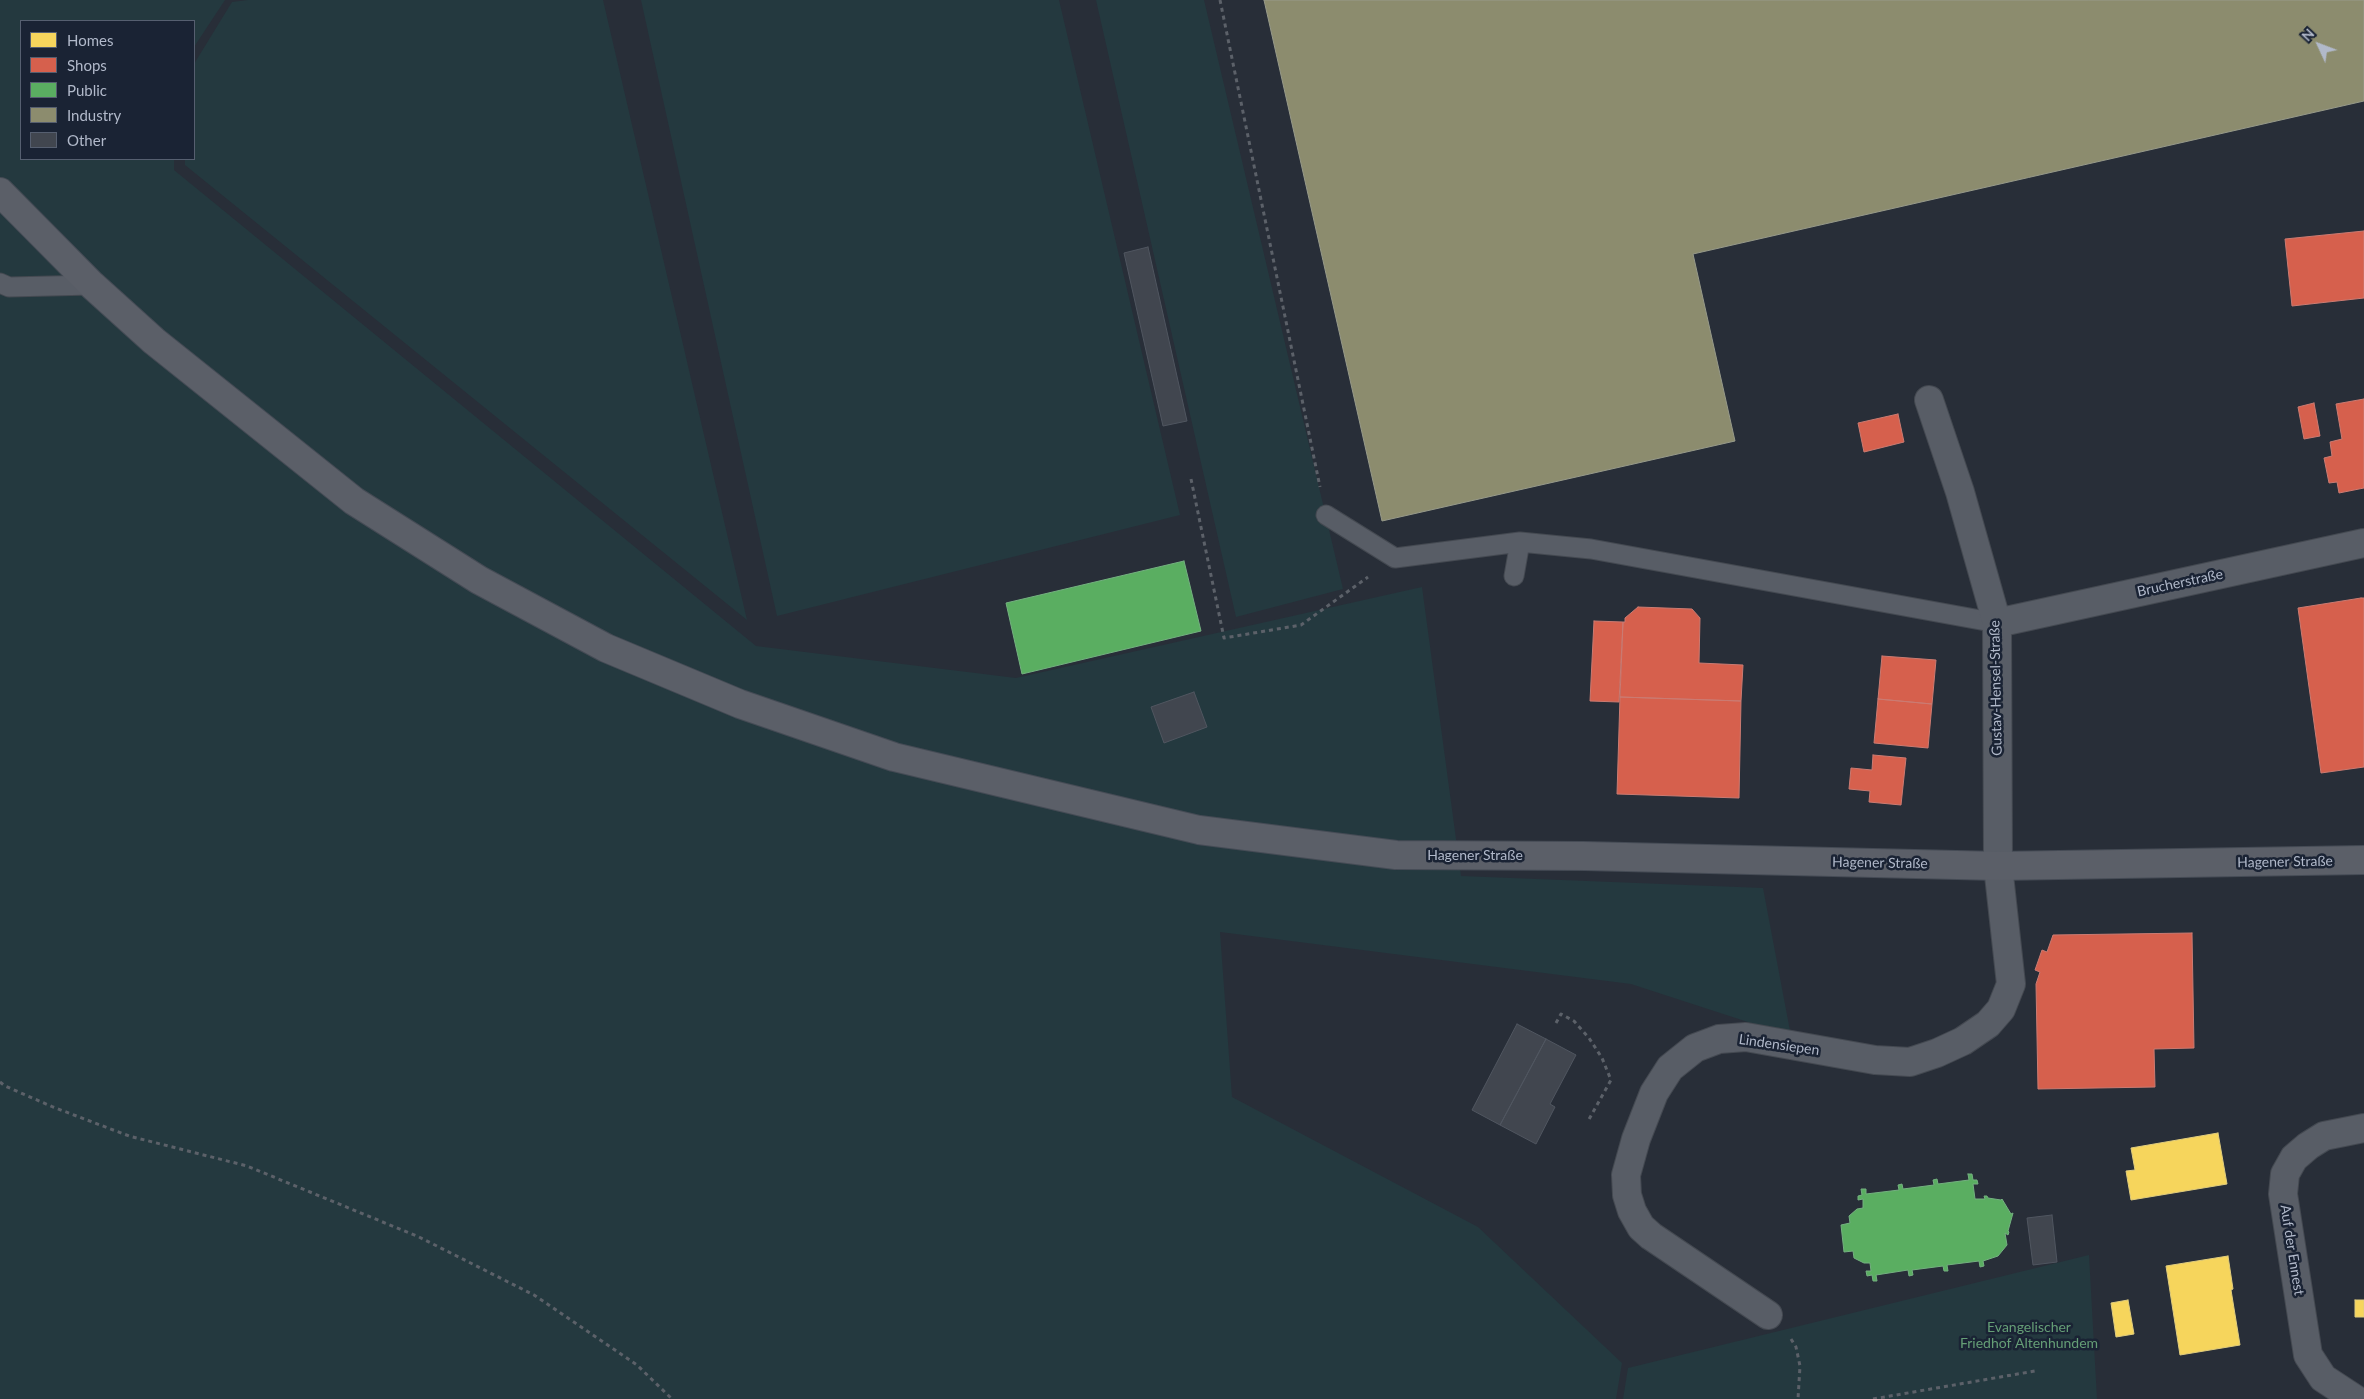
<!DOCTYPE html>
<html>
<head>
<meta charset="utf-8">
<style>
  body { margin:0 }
  #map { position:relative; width:2364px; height:1399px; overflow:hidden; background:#282e38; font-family:Lato,sans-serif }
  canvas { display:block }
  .legend { position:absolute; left:20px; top:20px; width:175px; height:140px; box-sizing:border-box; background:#1a2334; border:1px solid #565f70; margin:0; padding:6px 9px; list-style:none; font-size:15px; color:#b1b9ca }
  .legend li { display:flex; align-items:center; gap:10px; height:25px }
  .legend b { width:25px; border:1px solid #565f70 }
  .north { position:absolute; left:2294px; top:20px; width:50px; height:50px; -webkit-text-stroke:4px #1a2334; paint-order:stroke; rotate:313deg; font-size:14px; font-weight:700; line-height:20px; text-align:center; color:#b1b9ca }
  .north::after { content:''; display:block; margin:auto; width:18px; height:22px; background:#b1b9ca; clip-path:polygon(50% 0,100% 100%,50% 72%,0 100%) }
</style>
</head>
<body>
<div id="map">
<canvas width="2364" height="1399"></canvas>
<ul class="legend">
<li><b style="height:14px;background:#f6d55c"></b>Homes</li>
<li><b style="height:14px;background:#d6604d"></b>Shops</li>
<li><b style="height:14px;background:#5aae61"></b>Public</li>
<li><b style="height:14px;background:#8c8c6e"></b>Industry</li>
<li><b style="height:14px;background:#41464f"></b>Other</li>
</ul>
<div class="north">N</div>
</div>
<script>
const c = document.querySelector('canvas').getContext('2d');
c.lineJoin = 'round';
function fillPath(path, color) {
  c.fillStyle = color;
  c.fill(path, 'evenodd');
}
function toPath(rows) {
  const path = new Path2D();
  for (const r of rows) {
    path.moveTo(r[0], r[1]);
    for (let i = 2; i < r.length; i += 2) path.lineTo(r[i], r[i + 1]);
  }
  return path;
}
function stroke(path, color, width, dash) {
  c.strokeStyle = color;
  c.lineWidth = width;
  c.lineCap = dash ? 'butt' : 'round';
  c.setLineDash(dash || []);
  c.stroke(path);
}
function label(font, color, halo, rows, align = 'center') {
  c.font = font + ' Lato,sans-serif';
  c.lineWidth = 5;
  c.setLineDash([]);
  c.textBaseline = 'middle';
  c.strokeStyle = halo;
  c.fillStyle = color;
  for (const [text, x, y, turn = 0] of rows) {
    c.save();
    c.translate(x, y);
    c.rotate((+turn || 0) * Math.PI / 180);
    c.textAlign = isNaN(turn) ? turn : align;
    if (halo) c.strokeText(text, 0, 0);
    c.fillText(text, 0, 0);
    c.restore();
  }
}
fillPath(toPath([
  [0,0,225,0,194,47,194,21,21,21,21,159,174,159,174,170,756,646,1016,678,1422,587,1461,876,1763,888,1791,1036,1631,984,1220,932,1232,1097,1478,1227,1622,1363,1616,1399,0,1399],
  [248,0,603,0,747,620,185,165,185,159,194,159,194,64,232,2],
  [641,0,1059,0,1180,515,777,616],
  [1096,0,1204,0,1343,589,1236,617],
  [2089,1255,2097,1399,1623,1399,1628,1368]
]), '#24393f');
const homes = toPath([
  [2218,1133,2227,1184,2131,1200,2126,1171,2135,1170,2131,1148,2218,1133],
  [2228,1256,2233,1289,2231,1290,2240,1345,2180,1355,2166,1266,2228,1256],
  [2128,1300,2134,1334,2116,1337,2111,1303,2128,1300],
  [2355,1300,2364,1300,2364,1317,2355,1317,2355,1300]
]);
fillPath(homes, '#f6d55c');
stroke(homes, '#e1cd7d', 1);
const shops = toPath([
  [2364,231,2364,298,2292,306,2285,239,2364,231],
  [2364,399,2364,488,2339,493,2337,482,2329,483,2324,458,2332,456,2330,442,2342,439,2336,404,2364,399],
  [2314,403,2320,436,2304,439,2298,407,2314,403],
  [1898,414,1904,442,1864,452,1858,423,1898,414],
  [2361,598,2364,598,2364,767,2321,773,2298,608,2361,598],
  [1638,607,1692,609,1700,618,1699,663,1743,665,1741,701,1620,697,1623,622,1625,622,1625,618,1638,607],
  [1594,621,1623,622,1619,702,1590,701,1594,621],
  [1882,656,1936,660,1932,704,1878,699,1882,656],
  [1620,697,1741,701,1739,798,1617,794,1620,697],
  [1878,699,1932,704,1928,748,1874,743,1878,699],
  [1873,755,1906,758,1901,805,1869,802,1870,791,1849,789,1851,768,1872,770,1873,755],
  [2192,933,2194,1048,2154,1049,2155,1087,2038,1089,2036,984,2040,972,2035,970,2042,950,2047,952,2053,935,2192,933]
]);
fillPath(shops, '#d6604d');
stroke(shops, '#cb7b72', 1);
const public = toPath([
  [1184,561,1201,631,1022,674,1006,603,1184,561],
  [1968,1174,1972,1174,1973,1180,1977,1180,1978,1184,1973,1184,1975,1199,1985,1199,1984,1196,1987,1196,1988,1198,2001,1200,2002,1199,2011,1214,2013,1213,2008,1231,2009,1232,2008,1235,2005,1233,2007,1245,1998,1256,1983,1261,1984,1266,1980,1267,1979,1261,1947,1265,1948,1271,1944,1271,1943,1266,1912,1270,1913,1275,1909,1276,1908,1270,1876,1275,1877,1281,1873,1281,1872,1275,1867,1276,1866,1271,1871,1271,1870,1263,1864,1263,1854,1258,1853,1251,1844,1252,1841,1225,1850,1223,1849,1216,1857,1209,1863,1208,1863,1199,1858,1200,1858,1196,1862,1195,1861,1189,1866,1189,1866,1194,1899,1190,1898,1185,1902,1184,1903,1189,1934,1185,1933,1180,1937,1179,1938,1184,1969,1180,1968,1174]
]);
fillPath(public, '#5aae61');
stroke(public, '#74b180', 1);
const industry = toPath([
  [1264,0,2364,0,2364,101,1693,254,1735,441,1382,521,1264,0]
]);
fillPath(industry, '#8c8c6e');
stroke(industry, '#979a8a', 1);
const building = toPath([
  [1148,247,1187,421,1163,426,1124,253,1148,247],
  [1194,692,1207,727,1164,743,1151,707,1194,692],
  [1517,1024,1546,1039,1500,1125,1472,1110,1517,1024],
  [1546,1039,1576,1055,1550,1104,1555,1107,1536,1144,1500,1125,1546,1039],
  [2052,1215,2057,1262,2033,1265,2027,1218,2052,1215]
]);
fillPath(building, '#41464f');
stroke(building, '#505660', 1);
const service = toPath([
  [0,283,9,287,92,285],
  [1326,515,1395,558,1520,542,1591,549,1997,623],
  [1514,576,1520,542]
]);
const minor = toPath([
  [1997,623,2364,543],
  [1768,1315,1651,1236,1641,1227,1632,1211,1627,1195,1626,1175,1636,1139,1654,1093,1670,1068,1695,1048,1719,1039,1746,1037,1875,1060,1910,1062,1937,1053,1963,1041,1988,1024,2001,1009,2011,984,1998,866,1997,623,1960,492,1929,400],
  [2355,1399,2323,1378,2308,1355,2283,1194,2285,1174,2294,1158,2308,1146,2324,1136,2364,1128]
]);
const primary = toPath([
  [0,192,92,285,154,341,354,501,479,580,606,648,740,704,894,757,1199,830,1396,855,1584,856,1998,866,2364,860]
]);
stroke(service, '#444951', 21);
stroke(minor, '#444951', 30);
stroke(primary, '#454b55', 30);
stroke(toPath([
  [1220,0,1320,487],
  [1191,479,1224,638,1301,625,1368,577],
  [1556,1023,1561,1014,1574,1021,1589,1038,1602,1058,1611,1080,1588,1121],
  [0,1082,5,1086,53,1107,129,1136,247,1166,419,1237,534,1295,637,1365,672,1399],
  [1791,1339,1796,1347,1800,1366,1798,1399],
  [1873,1399,2035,1371]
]), '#5c6169', 3, [4, 4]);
stroke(service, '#585d66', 19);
stroke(minor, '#585d66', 28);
stroke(primary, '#5b5f68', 28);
label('14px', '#b1b9ca', '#1a2334', [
  ["Brucherstraße",2180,583,-12],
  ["Gustav-Hensel-Straße",1996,688,-91],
  ["Hagener Straße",1475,855],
  ["Hagener Straße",2285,862,-1],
  ["Hagener Straße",1880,863,1],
  ["Lindensiepen",1779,1045,8],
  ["Auf der Ennest",2292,1250,81]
]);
label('14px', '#659e76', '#1a2334', [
  ["Evangelischer",2029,1327],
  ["Friedhof Altenhundem",2029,1343]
]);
</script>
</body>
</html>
